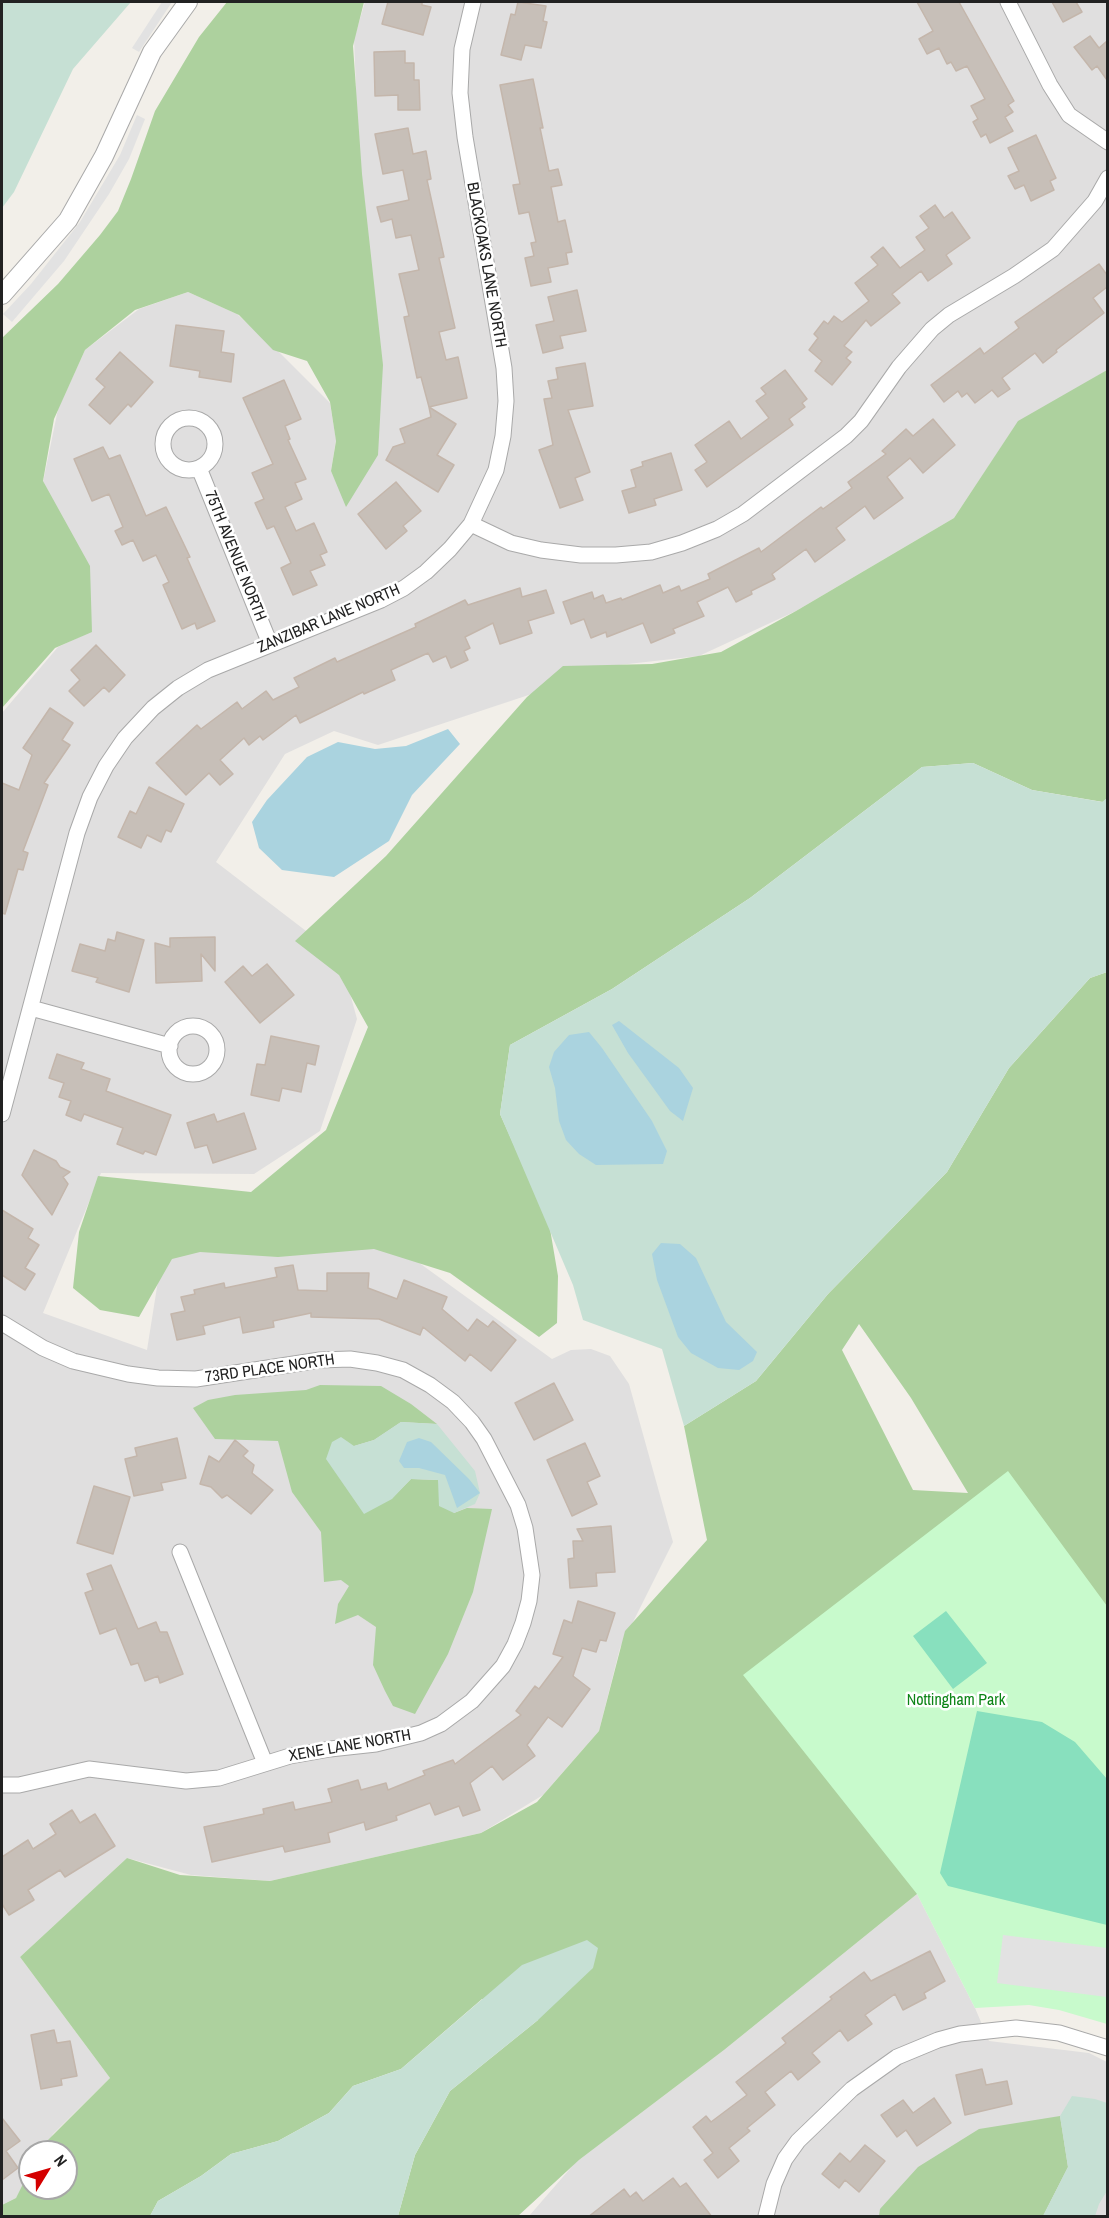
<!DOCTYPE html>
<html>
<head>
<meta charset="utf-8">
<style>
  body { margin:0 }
  #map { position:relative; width:1109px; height:2218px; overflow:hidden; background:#f2efe9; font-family:"Archivo Narrow",sans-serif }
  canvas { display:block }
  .frame { position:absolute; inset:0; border:3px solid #222; pointer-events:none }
  .north { position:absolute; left:18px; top:2140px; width:60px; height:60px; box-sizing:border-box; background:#fff; border:2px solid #a7a7a7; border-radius:50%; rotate:53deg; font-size:16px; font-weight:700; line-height:24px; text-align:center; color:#222 }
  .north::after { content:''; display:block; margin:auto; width:21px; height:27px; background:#d40000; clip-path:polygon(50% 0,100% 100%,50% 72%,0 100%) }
</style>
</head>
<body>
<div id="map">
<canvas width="1109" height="2218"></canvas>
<div class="frame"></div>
<div class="north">N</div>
</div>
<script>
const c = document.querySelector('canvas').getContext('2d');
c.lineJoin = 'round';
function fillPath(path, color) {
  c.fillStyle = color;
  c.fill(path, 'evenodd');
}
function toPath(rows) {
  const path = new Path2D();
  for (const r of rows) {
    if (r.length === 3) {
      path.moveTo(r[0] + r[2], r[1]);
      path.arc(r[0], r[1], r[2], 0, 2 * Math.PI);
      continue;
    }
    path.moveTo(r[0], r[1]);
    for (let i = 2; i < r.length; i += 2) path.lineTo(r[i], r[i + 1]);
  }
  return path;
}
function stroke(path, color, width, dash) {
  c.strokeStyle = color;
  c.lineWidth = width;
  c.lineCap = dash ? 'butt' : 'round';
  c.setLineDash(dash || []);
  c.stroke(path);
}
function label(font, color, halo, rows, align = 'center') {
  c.font = font + ' "Archivo Narrow",sans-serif';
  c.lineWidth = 5;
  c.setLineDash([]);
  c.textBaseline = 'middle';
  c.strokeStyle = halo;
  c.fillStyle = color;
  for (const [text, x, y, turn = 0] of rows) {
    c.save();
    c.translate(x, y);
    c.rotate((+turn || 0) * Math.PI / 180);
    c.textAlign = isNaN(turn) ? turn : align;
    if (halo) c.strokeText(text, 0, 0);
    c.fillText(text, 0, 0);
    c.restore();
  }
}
fillPath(toPath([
  [365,2,1107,2,1107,370,1014,428,954,518,796,611,699,656,619,665,378,745,334,731,285,754,216,862,340,957,357,1019,320,1131,254,1174,101,1173,43,1313,147,1350,163,1249,382,1236,552,1359,571,1350,591,1349,610,1356,629,1384,673,1542,620,1648,599,1731,543,1795,481,1833,270,1881,191,1875,127,1858,20,1957,110,2078,53,2134,43,2152,30,2152,30,2174,16,2198,2,2205,2,713,58,647,92,631,43,482,58,409,85,350,139,309,188,292,237,314,280,353,330,403,336,440,331,471,347,503,356,88,354,39],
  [917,1894,975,2008,989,2041,1089,2053,1107,2062,1107,2216,529,2216,575,2163,724,2050]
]), '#e0dfdf');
fillPath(toPath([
  [227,2,364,2,353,46,362,174,383,365,378,455,346,507,331,471,336,441,330,402,307,361,273,350,239,315,188,292,135,310,85,350,54,419,43,481,90,566,92,632,55,648,2,708,2,338,58,284,100,235,118,211,131,179,155,111,199,37],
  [1107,370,1107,798,1103,802,1032,790,973,763,922,767,750,898,612,989,510,1045,500,1114,549,1223,558,1276,557,1323,539,1337,450,1273,374,1249,278,1257,200,1252,172,1259,139,1317,100,1310,73,1288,79,1232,98,1176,251,1192,326,1130,368,1027,339,975,295,941,386,856,527,697,563,666,652,664,721,652,796,611,954,518,1018,421],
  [1107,972,1107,1657,917,1894,724,2050,579,2160,518,2216,398,2216,415,2155,450,2091,538,2020,482,1999,401,2069,353,2086,329,2113,278,2141,231,2154,201,2176,158,2201,150,2216,2,2216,2,2205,16,2198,30,2170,30,2188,66,2188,66,2152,39,2152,42,2146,110,2078,20,1957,127,1858,180,1875,270,1881,481,1833,537,1802,599,1731,625,1631,707,1540,684,1426,756,1381,828,1294,947,1172,1009,1068,1090,978],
  [859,1324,911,1398,968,1493,913,1490,842,1350],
  [320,1385,381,1386,411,1404,437,1424,401,1422,374,1440,354,1446,391,1499,411,1479,438,1480,454,1513,467,1508,492,1509,473,1592,448,1654,415,1714,393,1706,385,1691,373,1665,376,1627,358,1615,335,1624,338,1604,349,1586,341,1580,324,1582,321,1532,292,1492,278,1441,215,1439,193,1408,208,1400,235,1395,306,1390],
  [1060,2116,1068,2167,1043,2216,879,2216,880,2209,918,2167,979,2129]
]), '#add19e');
fillPath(toPath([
  [2,2,131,2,73,69,14,192,2,208],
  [973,763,1032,790,1102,802,1107,798,1107,972,1090,978,1009,1068,947,1172,828,1294,756,1381,684,1426,662,1349,583,1320,573,1285,500,1114,510,1045,612,989,750,898,922,767],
  [401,1422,437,1424,475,1471,480,1493,475,1504,454,1513,439,1506,438,1480,411,1479,392,1499,364,1514,326,1459,332,1442,341,1437,354,1446,374,1440],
  [587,1940,598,1948,593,1968,538,2020,450,2091,415,2155,398,2216,150,2216,158,2201,201,2176,231,2154,278,2141,329,2113,353,2086,401,2069,522,1965],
  [1072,2096,1095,2099,1107,2103,1107,2191,1099,2204,1095,2216,1043,2216,1068,2167,1060,2116]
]), '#c6e0d4');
fillPath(toPath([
  [1008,1471,1107,1606,1107,2024,1059,2010,1029,2005,975,2008,917,1894,743,1675]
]), '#c8facc');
fillPath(toPath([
  [946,1611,987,1663,953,1689,913,1636],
  [977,1711,1042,1722,1075,1742,1107,1779,1107,1925,948,1886,940,1873]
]), '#88e0be');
fillPath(toPath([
  [162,2,172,2,139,52,132,48],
  [137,115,145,119,129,159,109,194,64,261,12,322,3,314,31,284,80,222,120,155],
  [1003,1935,1107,1948,1107,1997,997,1983]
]), '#e2e2e2');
fillPath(toPath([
  [448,729,460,744,412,795,389,841,334,877,282,870,259,848,252,822,267,800,307,757,338,742,375,749,406,746],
  [619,1021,679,1068,693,1088,683,1121,670,1111,628,1053,612,1025],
  [589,1032,602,1048,652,1121,667,1151,663,1164,596,1165,579,1154,566,1140,559,1121,555,1088,549,1067,554,1052,569,1035],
  [661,1243,680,1244,696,1258,726,1322,757,1352,753,1361,739,1370,718,1368,691,1353,678,1337,657,1280,652,1254],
  [419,1438,431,1442,469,1479,480,1493,457,1508,445,1475,419,1468,404,1468,399,1461,407,1442]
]), '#aad3df');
const building = toPath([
  [388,2,422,2,422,5,431,7,423,35,382,24,388,2],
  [518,2,546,6,543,21,547,22,541,48,525,45,521,60,501,55,511,14,515,15,518,2],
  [917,2,959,2,1014,101,1008,105,1013,112,1005,117,1013,131,990,143,986,134,981,137,973,122,978,119,971,106,985,99,967,66,956,71,951,62,947,64,939,48,927,54,919,39,933,31,917,2],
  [1052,2,1076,2,1082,12,1063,22,1052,2],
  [1090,36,1099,48,1107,41,1107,80,1097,66,1092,70,1074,47,1090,36],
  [405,51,405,63,414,63,414,80,419,80,420,110,398,110,398,95,375,96,374,52,405,51],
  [533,79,543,128,540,128,549,171,558,169,562,185,551,187,558,222,565,220,572,252,566,253,568,264,548,268,551,282,531,286,525,258,534,256,531,243,536,242,529,212,519,214,513,185,520,184,500,85,533,79],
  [408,128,413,154,426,151,431,179,427,180,444,257,439,258,455,328,439,332,446,360,458,357,467,398,429,407,421,377,417,378,404,317,409,316,399,274,419,270,411,235,396,238,392,219,381,222,377,207,409,200,403,170,383,174,375,134,408,128],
  [1036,135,1056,178,1050,181,1054,190,1031,201,1024,185,1015,189,1008,176,1019,171,1008,148,1036,135],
  [935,205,944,218,952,212,970,238,946,255,952,264,928,281,921,271,892,294,900,303,871,326,866,320,844,346,852,352,846,358,851,362,832,385,815,371,822,361,809,350,818,338,814,334,824,321,828,324,834,316,842,322,869,301,855,283,878,265,871,257,883,247,900,268,925,250,916,237,929,228,920,216,935,205],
  [1099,264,1107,275,1107,287,1093,298,1104,313,1056,350,1057,352,1043,363,1035,353,1002,378,1010,389,998,397,992,390,975,403,967,393,962,397,958,391,944,402,931,385,980,348,984,354,1019,328,1015,322,1099,264],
  [577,290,586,331,560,336,563,348,543,353,536,325,554,321,548,297,577,290],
  [176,325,224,331,221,352,234,354,231,382,199,377,200,371,170,366,176,325],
  [120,352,153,382,131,407,128,404,110,424,89,405,105,387,96,379,120,352],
  [585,363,593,406,568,410,590,472,575,478,583,500,560,508,539,450,553,445,544,399,552,398,548,381,558,379,556,368,585,363],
  [785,370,807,399,802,403,805,407,789,419,793,425,707,487,695,470,707,462,695,445,729,421,741,439,769,418,756,401,766,394,761,388,785,370],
  [284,380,301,419,285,426,290,439,288,440,306,479,295,483,302,499,285,507,296,531,314,523,327,552,320,555,325,565,310,571,317,585,293,595,281,568,291,563,274,526,267,529,255,503,264,499,252,473,273,464,243,398,284,380],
  [429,407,456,424,437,455,454,465,438,492,386,460,393,447,405,443,400,429,431,417,429,407],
  [933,419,955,445,923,473,910,458,887,477,903,498,874,519,865,506,836,528,845,540,815,562,806,549,772,574,775,579,751,591,752,594,736,602,728,587,697,602,704,616,673,629,675,633,651,643,643,623,607,637,606,632,591,638,584,619,571,624,563,602,592,592,594,599,603,595,606,603,621,598,622,600,660,585,663,593,679,586,681,591,710,579,708,574,759,548,761,552,821,507,823,509,852,488,848,482,886,454,882,451,906,429,913,436,933,419],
  [103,447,109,459,120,455,146,516,166,507,190,557,187,558,215,621,197,629,195,623,182,629,163,585,169,582,156,555,143,561,133,540,122,545,115,531,123,527,109,494,92,501,74,459,103,447],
  [671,453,682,490,654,499,656,505,629,513,622,491,636,487,631,470,643,466,642,462,671,453],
  [396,482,421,511,403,526,407,531,386,549,358,514,396,482],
  [520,588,522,597,546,590,554,613,528,621,532,633,500,644,493,623,465,637,470,648,464,651,468,660,451,668,446,656,433,662,428,653,391,670,395,680,364,694,363,692,300,723,296,715,263,740,260,736,249,745,244,738,220,760,233,774,220,785,209,773,186,795,156,763,197,725,201,729,237,702,242,709,266,691,273,700,299,687,294,678,335,658,337,662,416,627,415,624,465,600,468,605,520,588],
  [96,645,125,675,109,692,104,687,84,706,69,691,80,680,71,670,96,645],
  [50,708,73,723,62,740,70,745,44,783,48,785,23,851,28,853,23,870,18,869,5,914,2,913,2,783,19,790,32,755,23,748,50,708],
  [149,787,184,804,171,832,166,830,161,842,147,835,141,848,118,837,130,811,136,814,149,787],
  [117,932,144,940,129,992,96,982,98,978,72,971,80,944,105,951,108,939,115,941,117,932],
  [215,937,215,971,201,954,202,981,156,983,155,943,170,947,170,938,215,937],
  [267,964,294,995,260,1023,225,982,243,966,252,976,267,964],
  [271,1036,319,1046,315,1065,307,1063,301,1092,282,1088,279,1101,251,1095,257,1064,265,1065,271,1036],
  [57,1054,84,1063,81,1069,110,1079,106,1091,171,1115,156,1155,145,1151,143,1154,117,1144,123,1128,84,1114,81,1121,66,1115,71,1101,59,1097,64,1083,49,1078,57,1054],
  [244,1113,256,1149,213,1163,207,1145,195,1148,187,1123,214,1114,217,1122,244,1113],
  [34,1150,56,1161,60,1167,70,1172,63,1177,68,1184,52,1215,22,1175,34,1150],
  [2,1210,33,1229,28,1238,39,1245,25,1268,35,1274,25,1290,2,1275,2,1210],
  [293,1265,298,1290,327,1291,327,1273,369,1273,368,1288,397,1299,404,1280,447,1297,442,1309,468,1331,477,1319,488,1327,493,1321,516,1340,491,1371,470,1354,465,1361,423,1327,420,1335,379,1319,311,1317,311,1313,273,1321,274,1327,243,1333,240,1317,203,1326,205,1334,177,1340,171,1314,185,1311,181,1297,195,1294,194,1290,224,1283,225,1288,277,1277,275,1268,293,1265],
  [554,1383,573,1420,534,1440,515,1403,554,1383],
  [177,1438,186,1478,161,1483,163,1490,134,1496,125,1459,137,1456,135,1448,177,1438],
  [235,1440,248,1451,243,1456,254,1465,252,1473,273,1490,251,1514,227,1495,222,1498,211,1487,200,1484,209,1456,219,1462,235,1440],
  [585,1443,600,1476,587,1482,597,1504,572,1516,547,1460,585,1443],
  [94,1486,130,1497,113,1554,77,1543,94,1486],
  [611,1526,615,1572,596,1573,597,1586,570,1588,568,1559,574,1558,573,1541,583,1541,577,1529,611,1526],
  [111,1565,138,1629,156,1622,160,1632,167,1632,183,1674,160,1683,158,1676,145,1681,138,1663,131,1665,116,1628,100,1634,85,1593,93,1590,87,1574,111,1565],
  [578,1601,615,1613,606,1641,600,1640,596,1652,582,1648,573,1676,590,1689,562,1727,548,1717,527,1745,535,1756,503,1780,492,1766,470,1783,480,1810,463,1816,459,1806,435,1815,430,1803,396,1816,397,1820,366,1830,364,1822,328,1833,330,1842,285,1852,283,1846,212,1862,204,1827,264,1814,263,1809,293,1802,295,1810,332,1802,328,1789,358,1780,361,1790,386,1783,388,1790,425,1775,423,1771,453,1760,455,1764,521,1715,516,1711,535,1686,539,1689,563,1657,553,1654,564,1620,572,1623,578,1601],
  [72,1810,80,1823,95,1814,115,1846,65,1877,60,1870,28,1890,34,1900,9,1915,2,1904,2,1857,28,1840,33,1849,56,1834,50,1824,72,1810],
  [930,1951,945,1981,924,1993,926,1998,903,2010,895,1994,865,2015,872,2024,848,2041,840,2030,812,2053,820,2062,798,2080,791,2071,765,2092,775,2105,747,2128,750,2131,729,2148,739,2161,718,2178,704,2160,713,2153,693,2127,706,2116,711,2122,747,2095,736,2082,786,2043,782,2038,832,1999,830,1997,864,1972,871,1981,930,1951],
  [54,2030,57,2043,70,2041,77,2076,61,2079,62,2085,41,2089,31,2035,54,2030],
  [982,2069,986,2085,1007,2081,1012,2104,965,2115,956,2075,982,2069],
  [934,2098,951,2123,917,2146,906,2130,897,2137,881,2115,903,2100,913,2113,934,2098],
  [2,2118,20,2141,6,2151,18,2168,2,2180,2,2118],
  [865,2145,885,2161,859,2192,845,2180,839,2188,822,2174,840,2153,850,2162,865,2145],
  [673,2178,680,2187,686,2183,712,2217,588,2217,624,2189,630,2197,636,2192,643,2201,673,2178]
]);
fillPath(building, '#c7bfb8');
stroke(building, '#c4b6ab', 1.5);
const minor = toPath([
  [1008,2,1050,85,1069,115,1108,142],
  [189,444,26],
  [199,468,270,644],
  [471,524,511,543,541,550,581,555,616,555,651,552,682,543,717,529,743,514,846,436,861,421,899,367,932,329,949,315,1014,276,1053,249,1095,201,1108,178],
  [31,1008,170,1046],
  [193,1050,24],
  [2,1114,77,833,90,797,106,766,125,738,153,708,178,688,208,670,381,600,404,588,426,572,450,549,471,524,496,470,503,436,506,401,504,368,465,137,460,93,462,49,473,2],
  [2,1323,43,1348,73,1361,128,1374,158,1378,196,1379,320,1360,350,1359,377,1363,403,1370,430,1385,453,1402,472,1422,484,1439,518,1505,525,1528,532,1575,529,1601,523,1623,515,1644,503,1666,472,1701,441,1724,421,1733,376,1744,330,1749,290,1756,219,1778,186,1781,89,1769,19,1785,2,1785],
  [180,1552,265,1763],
  [766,2216,774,2184,785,2159,798,2141,852,2089,897,2057,938,2040,960,2034,1016,2028,1059,2033,1108,2048]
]);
const tertiary = toPath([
  [2,295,68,220,104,156,152,52,188,2]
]);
stroke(minor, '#a9a9a9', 17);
stroke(tertiary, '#a9a9a9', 20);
stroke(minor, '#fff', 15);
stroke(tertiary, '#fff', 18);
label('16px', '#222', '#fff', [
  ["BLACKOAKS LANE NORTH",486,265,80],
  ["75TH AVENUE NORTH",235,556,68],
  ["ZANZIBAR LANE NORTH",329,619,-23],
  ["73RD PLACE NORTH",270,1369,-8],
  ["XENE LANE NORTH",350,1746,-10]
]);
label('16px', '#0c8416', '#fff', [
  ["Nottingham Park",956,1701]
]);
</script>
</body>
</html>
